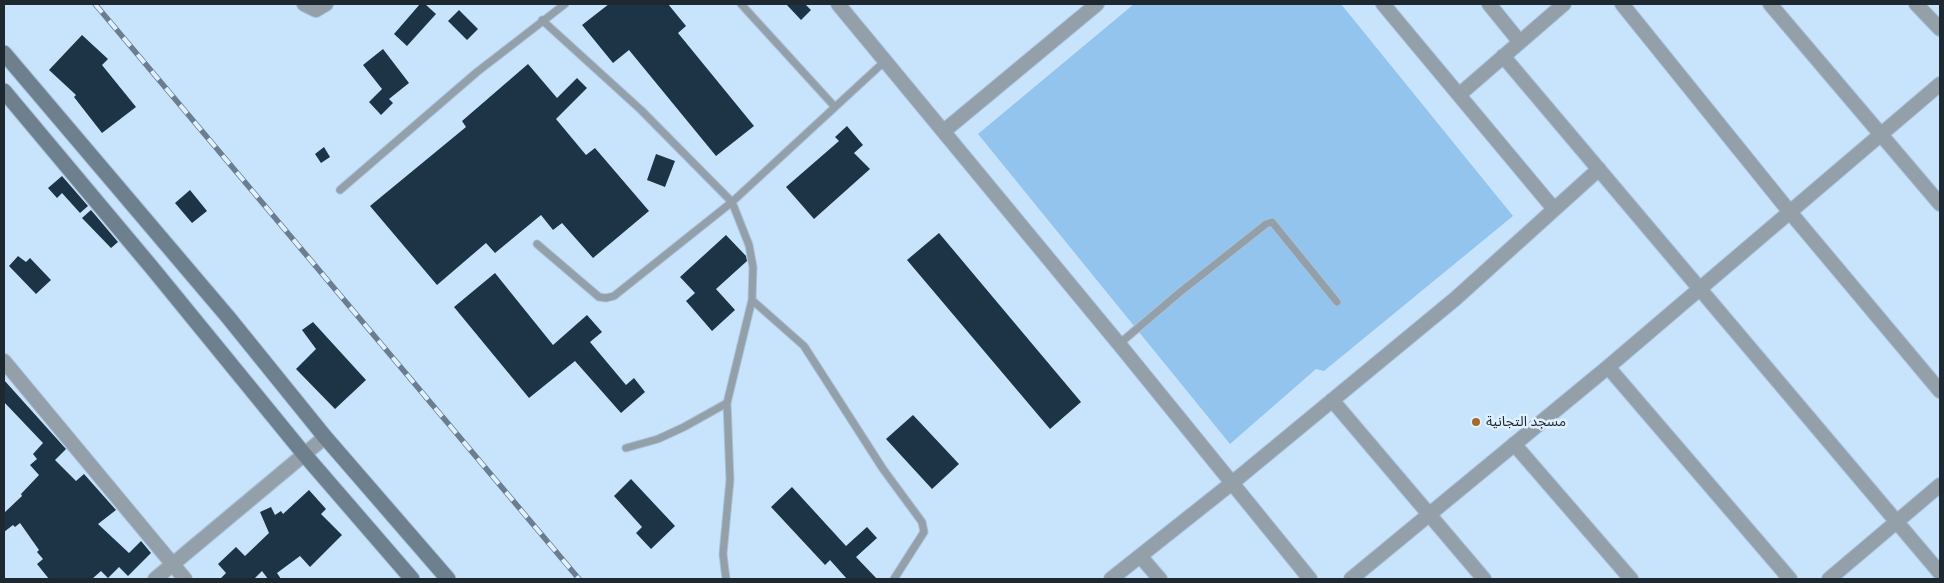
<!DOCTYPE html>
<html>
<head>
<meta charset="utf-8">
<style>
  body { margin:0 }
  #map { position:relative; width:1944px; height:583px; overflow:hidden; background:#c8e4fd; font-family:Figtree,sans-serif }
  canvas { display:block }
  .frame { position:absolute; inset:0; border:5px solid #1d2831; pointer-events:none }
</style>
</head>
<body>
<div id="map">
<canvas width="1944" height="583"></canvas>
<div class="frame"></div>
</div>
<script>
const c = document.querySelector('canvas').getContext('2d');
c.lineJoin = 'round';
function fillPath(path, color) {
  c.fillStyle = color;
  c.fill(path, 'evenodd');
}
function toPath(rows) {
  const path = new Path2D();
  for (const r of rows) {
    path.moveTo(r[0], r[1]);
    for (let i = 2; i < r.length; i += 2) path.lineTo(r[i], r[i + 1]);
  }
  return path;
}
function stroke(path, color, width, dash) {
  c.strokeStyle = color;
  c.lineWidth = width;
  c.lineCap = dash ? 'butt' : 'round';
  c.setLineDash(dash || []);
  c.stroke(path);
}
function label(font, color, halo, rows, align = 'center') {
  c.font = font + ' Figtree,"Noto Sans Arabic",sans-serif';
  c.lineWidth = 5;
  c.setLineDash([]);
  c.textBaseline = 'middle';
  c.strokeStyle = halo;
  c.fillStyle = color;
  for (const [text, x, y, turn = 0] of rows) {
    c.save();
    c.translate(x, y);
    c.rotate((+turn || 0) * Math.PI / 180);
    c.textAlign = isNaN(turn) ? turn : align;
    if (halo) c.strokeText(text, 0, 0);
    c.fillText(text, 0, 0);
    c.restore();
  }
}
fillPath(toPath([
  [1134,4,1341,4,1513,216,1324,371,1316,369,1230,444,978,134]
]), '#93c4ee');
fillPath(toPath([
  [420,4,425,4,436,14,407,46,394,34],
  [609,4,668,4,686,26,678,33,754,126,716,156,629,50,613,63,582,25],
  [786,4,805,4,811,10,801,20],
  [459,10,478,29,467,40,448,21],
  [82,35,108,59,102,65,136,107,102,133,74,97,76,95,49,70],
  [383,49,409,83,389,99,393,103,381,115,369,102,382,89,363,65],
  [528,64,557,98,577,78,587,88,556,119,586,155,595,148,649,211,593,258,562,223,553,230,541,215,495,253,486,243,437,285,370,206,466,127,462,121],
  [847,126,863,145,854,153,870,169,814,219,786,187,839,141,835,137],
  [324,147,330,157,321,163,315,154],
  [656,154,675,161,665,187,647,180],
  [62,176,88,206,80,213,62,193,57,198,48,188],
  [190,190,207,211,192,223,175,203],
  [91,210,118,242,111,248,82,218],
  [939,233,1081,402,1050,429,907,260],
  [726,235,746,256,747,261,716,289,735,310,712,331,686,301,695,293,680,277],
  [18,256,26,262,30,258,51,280,36,294,9,266],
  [495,273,553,345,587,315,602,332,590,342,626,385,634,378,645,392,621,413,575,361,529,398,454,307],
  [313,322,366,380,335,409,296,369,316,349,302,330],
  [4,380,66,449,55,460,76,481,84,474,116,510,98,524,129,553,141,541,151,553,128,576,119,567,108,578,101,571,92,579,49,579,37,564,43,559,37,552,39,550,20,523,15,527,13,525,4,532,4,513,22,496,21,494,39,475,30,465,37,459,33,454,43,443,4,402],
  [913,415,959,464,932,489,886,439],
  [631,479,675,526,651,549,636,533,642,527,614,496],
  [792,487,846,546,867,527,877,538,856,557,877,579,847,579,830,560,825,565,771,507],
  [309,490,326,509,321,514,342,535,310,567,300,556,277,573,281,579,268,579,262,571,254,579,220,579,226,573,218,564,236,547,245,556,269,533,260,512,271,507,275,515,281,511,283,514]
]), '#1d3447');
const lane = toPath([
  [741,4,835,107],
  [542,20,641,110,732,202,749,245,753,267,752,300,727,403,730,480,723,554,726,579],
  [340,190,477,72,565,4],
  [537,244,599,297,606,298,614,296,732,202,885,61],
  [752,300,804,346,883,469,922,522,924,532,894,579],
  [1119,344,1179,293,1266,224,1272,222,1337,302],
  [626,448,658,439,684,427,727,403]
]);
const street = toPath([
  [304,4,316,10,326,4],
  [838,4,1119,344,1310,579],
  [1383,4,1554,209],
  [1489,4,1519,41],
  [1622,4,1789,211,1940,391],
  [1770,4,1940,204],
  [1916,4,1940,29],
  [1503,56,1940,573],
  [1460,94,1564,4],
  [944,131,1097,4],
  [4,361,185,579],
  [1608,367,1790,579],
  [1332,400,1484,579],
  [1514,444,1631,579],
  [1140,556,1160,579],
  [155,579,325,437],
  [1111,579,1232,483,1455,299,1599,169],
  [1351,579,1608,367,1940,84],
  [1829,579,1940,485]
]);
const secondary = toPath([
  [4,53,228,317,325,437,448,579],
  [4,91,153,269,304,454,412,579]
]);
stroke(lane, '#a9c2d8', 9);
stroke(street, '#a9c2d8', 16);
stroke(secondary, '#a9c2d8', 17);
stroke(lane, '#939fa9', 7);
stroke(street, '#939fa9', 14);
stroke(secondary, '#6e7f8e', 15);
const rail = toPath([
  [95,4,579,579]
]);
stroke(rail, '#6b7d8e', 5.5);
stroke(rail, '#dff0ff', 4, [11]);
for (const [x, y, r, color] of [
  [1476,422,5,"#a46a2a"]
]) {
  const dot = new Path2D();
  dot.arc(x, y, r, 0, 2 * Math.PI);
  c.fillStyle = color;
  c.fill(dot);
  stroke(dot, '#dff0ff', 2);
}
label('14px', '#1d2831', '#dff0ff', [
  ["مسجد التجانية",1486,422]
], 'left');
</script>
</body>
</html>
